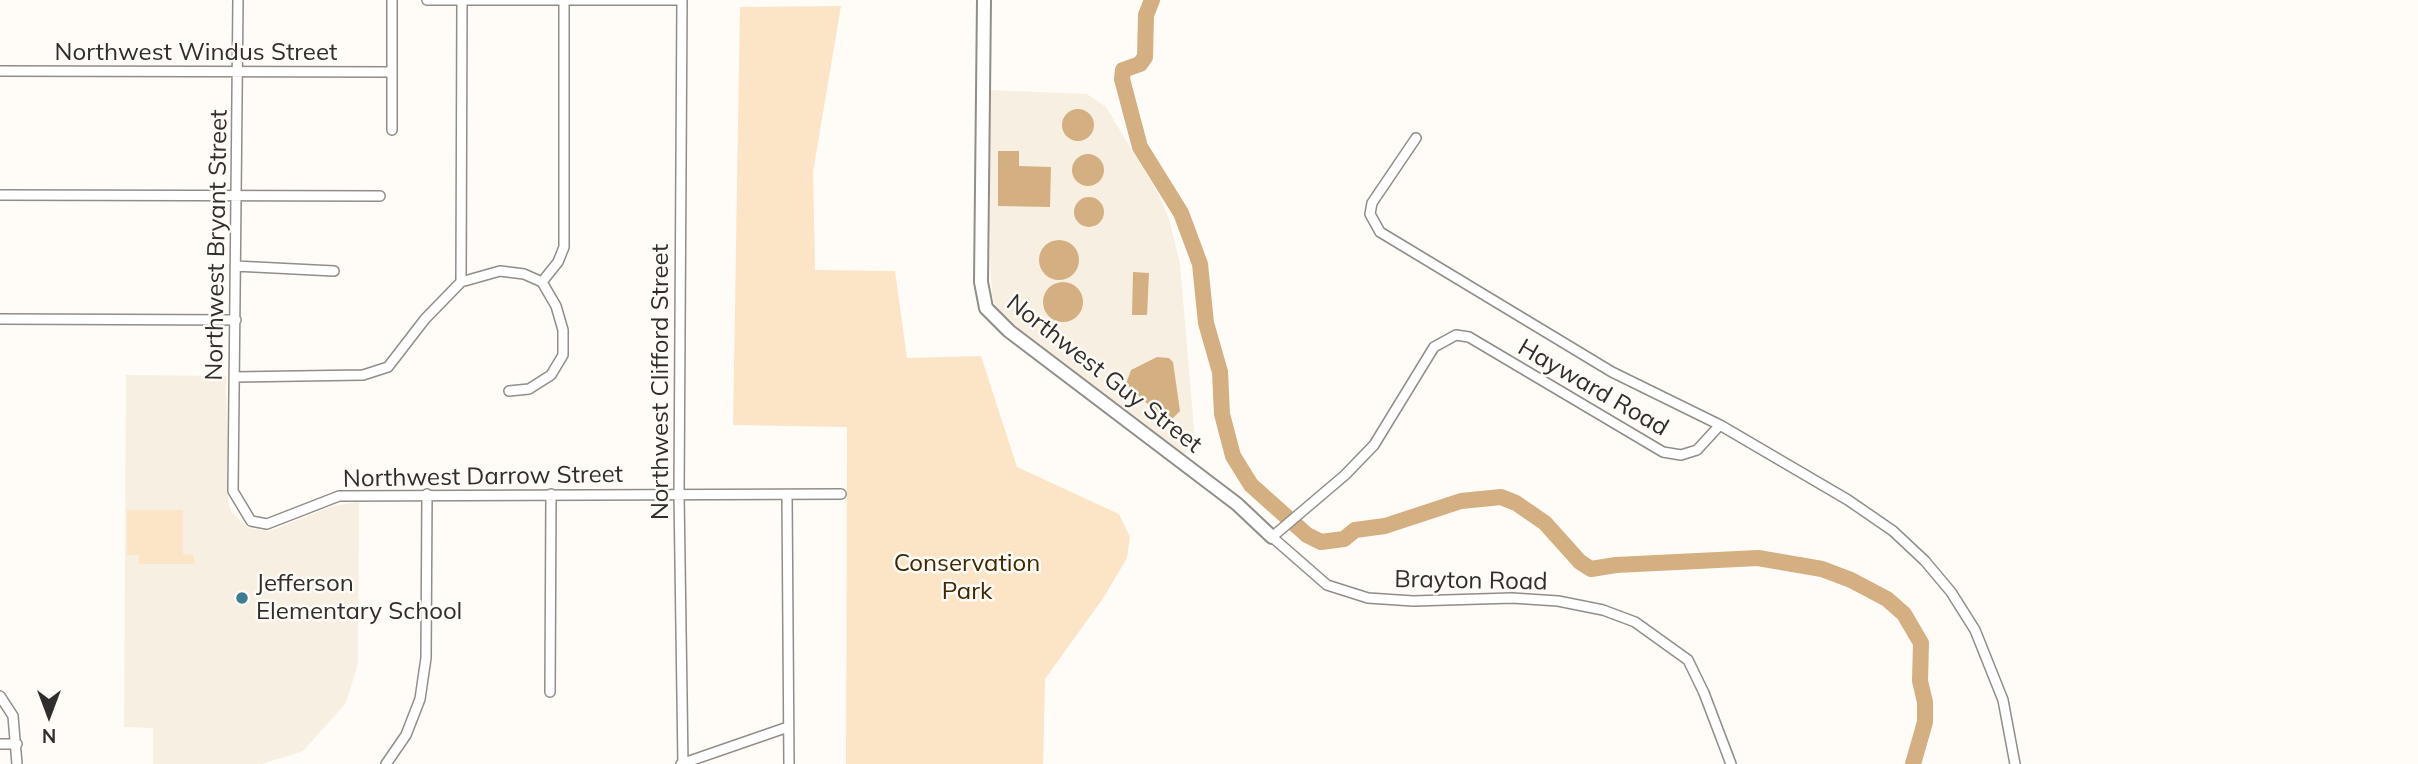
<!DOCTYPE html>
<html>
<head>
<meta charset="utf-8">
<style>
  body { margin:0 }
  #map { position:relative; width:2418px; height:764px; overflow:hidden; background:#fffbf6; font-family:Mulish,sans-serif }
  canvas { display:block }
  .north { position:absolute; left:14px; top:680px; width:70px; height:70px; -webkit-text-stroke:5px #fffbf6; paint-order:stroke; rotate:180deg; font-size:19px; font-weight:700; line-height:28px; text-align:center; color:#2f2e2c }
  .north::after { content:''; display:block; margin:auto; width:24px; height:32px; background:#2f2e2c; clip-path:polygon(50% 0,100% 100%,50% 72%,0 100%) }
</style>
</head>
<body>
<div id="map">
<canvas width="2418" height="764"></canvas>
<div class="north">N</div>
</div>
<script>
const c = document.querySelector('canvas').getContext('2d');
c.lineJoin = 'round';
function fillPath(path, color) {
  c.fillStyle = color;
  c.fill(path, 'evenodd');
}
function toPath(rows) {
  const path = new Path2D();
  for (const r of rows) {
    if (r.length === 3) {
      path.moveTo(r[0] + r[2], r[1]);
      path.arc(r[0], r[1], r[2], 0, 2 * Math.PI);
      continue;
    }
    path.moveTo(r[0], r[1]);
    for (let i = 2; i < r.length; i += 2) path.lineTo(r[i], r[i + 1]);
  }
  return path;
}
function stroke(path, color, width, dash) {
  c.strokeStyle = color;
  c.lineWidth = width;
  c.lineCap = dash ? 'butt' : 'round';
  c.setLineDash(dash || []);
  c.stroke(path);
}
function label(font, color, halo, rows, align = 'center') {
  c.font = font + ' Mulish,sans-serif';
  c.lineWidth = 5;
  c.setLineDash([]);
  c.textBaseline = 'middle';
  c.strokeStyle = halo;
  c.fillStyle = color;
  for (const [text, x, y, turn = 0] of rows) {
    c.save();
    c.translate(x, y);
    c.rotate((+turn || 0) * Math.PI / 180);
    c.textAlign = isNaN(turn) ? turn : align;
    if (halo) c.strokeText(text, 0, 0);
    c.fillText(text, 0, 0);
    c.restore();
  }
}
fillPath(toPath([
  [989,90,1087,94,1106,107,1158,193,1169,219,1180,264,1195,441,1183,455,1031,341,996,309,992,294,990,257],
  [126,375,226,376,228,502,232,513,249,528,270,531,333,506,359,502,358,664,346,703,303,751,262,764,153,764,153,728,124,727]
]), '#f8efe3');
fillPath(toPath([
  [841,6,813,172,815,270,895,271,907,358,981,356,1017,467,1119,514,1130,537,1127,558,1104,597,1045,679,1043,764,846,764,847,427,733,425,740,7],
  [127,510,183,510,183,554,194,555,194,564,139,564,139,555,127,555]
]), '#fce5c7');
fillPath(toPath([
  [1078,125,16],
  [998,151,1019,151,1019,166,1051,167,1050,207,998,206],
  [1088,170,16],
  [1089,212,15],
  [1059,260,20],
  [1133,272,1149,273,1147,315,1132,315],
  [1063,302,20],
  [1157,357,1169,358,1173,362,1180,411,1171,420,1163,418,1126,384,1131,370]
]), '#d3af82');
stroke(toPath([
  [1152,0,1146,15,1145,57,1140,64,1123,70,1122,79,1140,147,1181,213,1200,264,1206,323,1220,372,1222,414,1233,456,1251,485,1307,535,1321,542,1344,539,1355,530,1385,526,1461,501,1501,497,1516,503,1545,523,1580,562,1591,569,1616,565,1758,558,1822,569,1851,580,1887,599,1904,614,1921,643,1920,681,1925,702,1925,722,1913,764]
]), '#d3af82', 16);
const street = toPath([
  [238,0,233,491,251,521,267,524,339,496,841,494],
  [427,0,682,0],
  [682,0,679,494,683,764],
  [0,71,392,72],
  [392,130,392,0],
  [1416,138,1372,203,1370,214,1380,232,1612,372,1720,425,1848,500,1893,531,1925,561,1951,592,1975,630,2003,700,2015,764],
  [0,195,380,196],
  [235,266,334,271],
  [461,282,462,1],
  [542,282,558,262,564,247,564,0],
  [0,319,236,320],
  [235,377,363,375,388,367,425,319,461,282,500,271,524,274,542,282,556,306,563,330,563,355,551,375,529,389,509,391],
  [1720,425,1697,450,1681,455,1663,452,1469,337,1456,335,1434,347,1374,445,1345,475,1272,537,1327,585,1368,598,1413,601,1512,598,1558,601,1603,610,1635,622,1688,660,1704,693,1731,764],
  [787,495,789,764],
  [550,692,551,494],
  [0,696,13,716,17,764],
  [0,744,17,744],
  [386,764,406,735,420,699,426,658,427,494],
  [681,764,788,727]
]);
const secondary = toPath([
  [984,0,981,282,986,308,1009,331,1237,504,1272,537]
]);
stroke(street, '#918d89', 12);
stroke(secondary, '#918d89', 16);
stroke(street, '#fff', 9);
stroke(secondary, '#fff', 12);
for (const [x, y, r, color] of [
  [242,598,7,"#3e7c92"]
]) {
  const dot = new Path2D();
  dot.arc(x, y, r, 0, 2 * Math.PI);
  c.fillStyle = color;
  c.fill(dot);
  stroke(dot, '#fffbf6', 2.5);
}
label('24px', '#2f2e2c', '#fffbf6', [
  ["Northwest Windus Street",196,53],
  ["Northwest Bryant Street",217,245,-89],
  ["Northwest Guy Street",1104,374,38],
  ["Northwest Clifford Street",661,382,-90],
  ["Hayward Road",1593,388,30],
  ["Northwest Darrow Street",483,477,-1],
  ["Brayton Road",1471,581,1]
]);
label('24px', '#3f2701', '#fffbf6', [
  ["Conservation",967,564],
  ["Park",967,592]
]);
label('24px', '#2f2e2c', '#fffbf6', [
  ["Jefferson",256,584],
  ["Elementary School",256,612]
], 'left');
</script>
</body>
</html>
